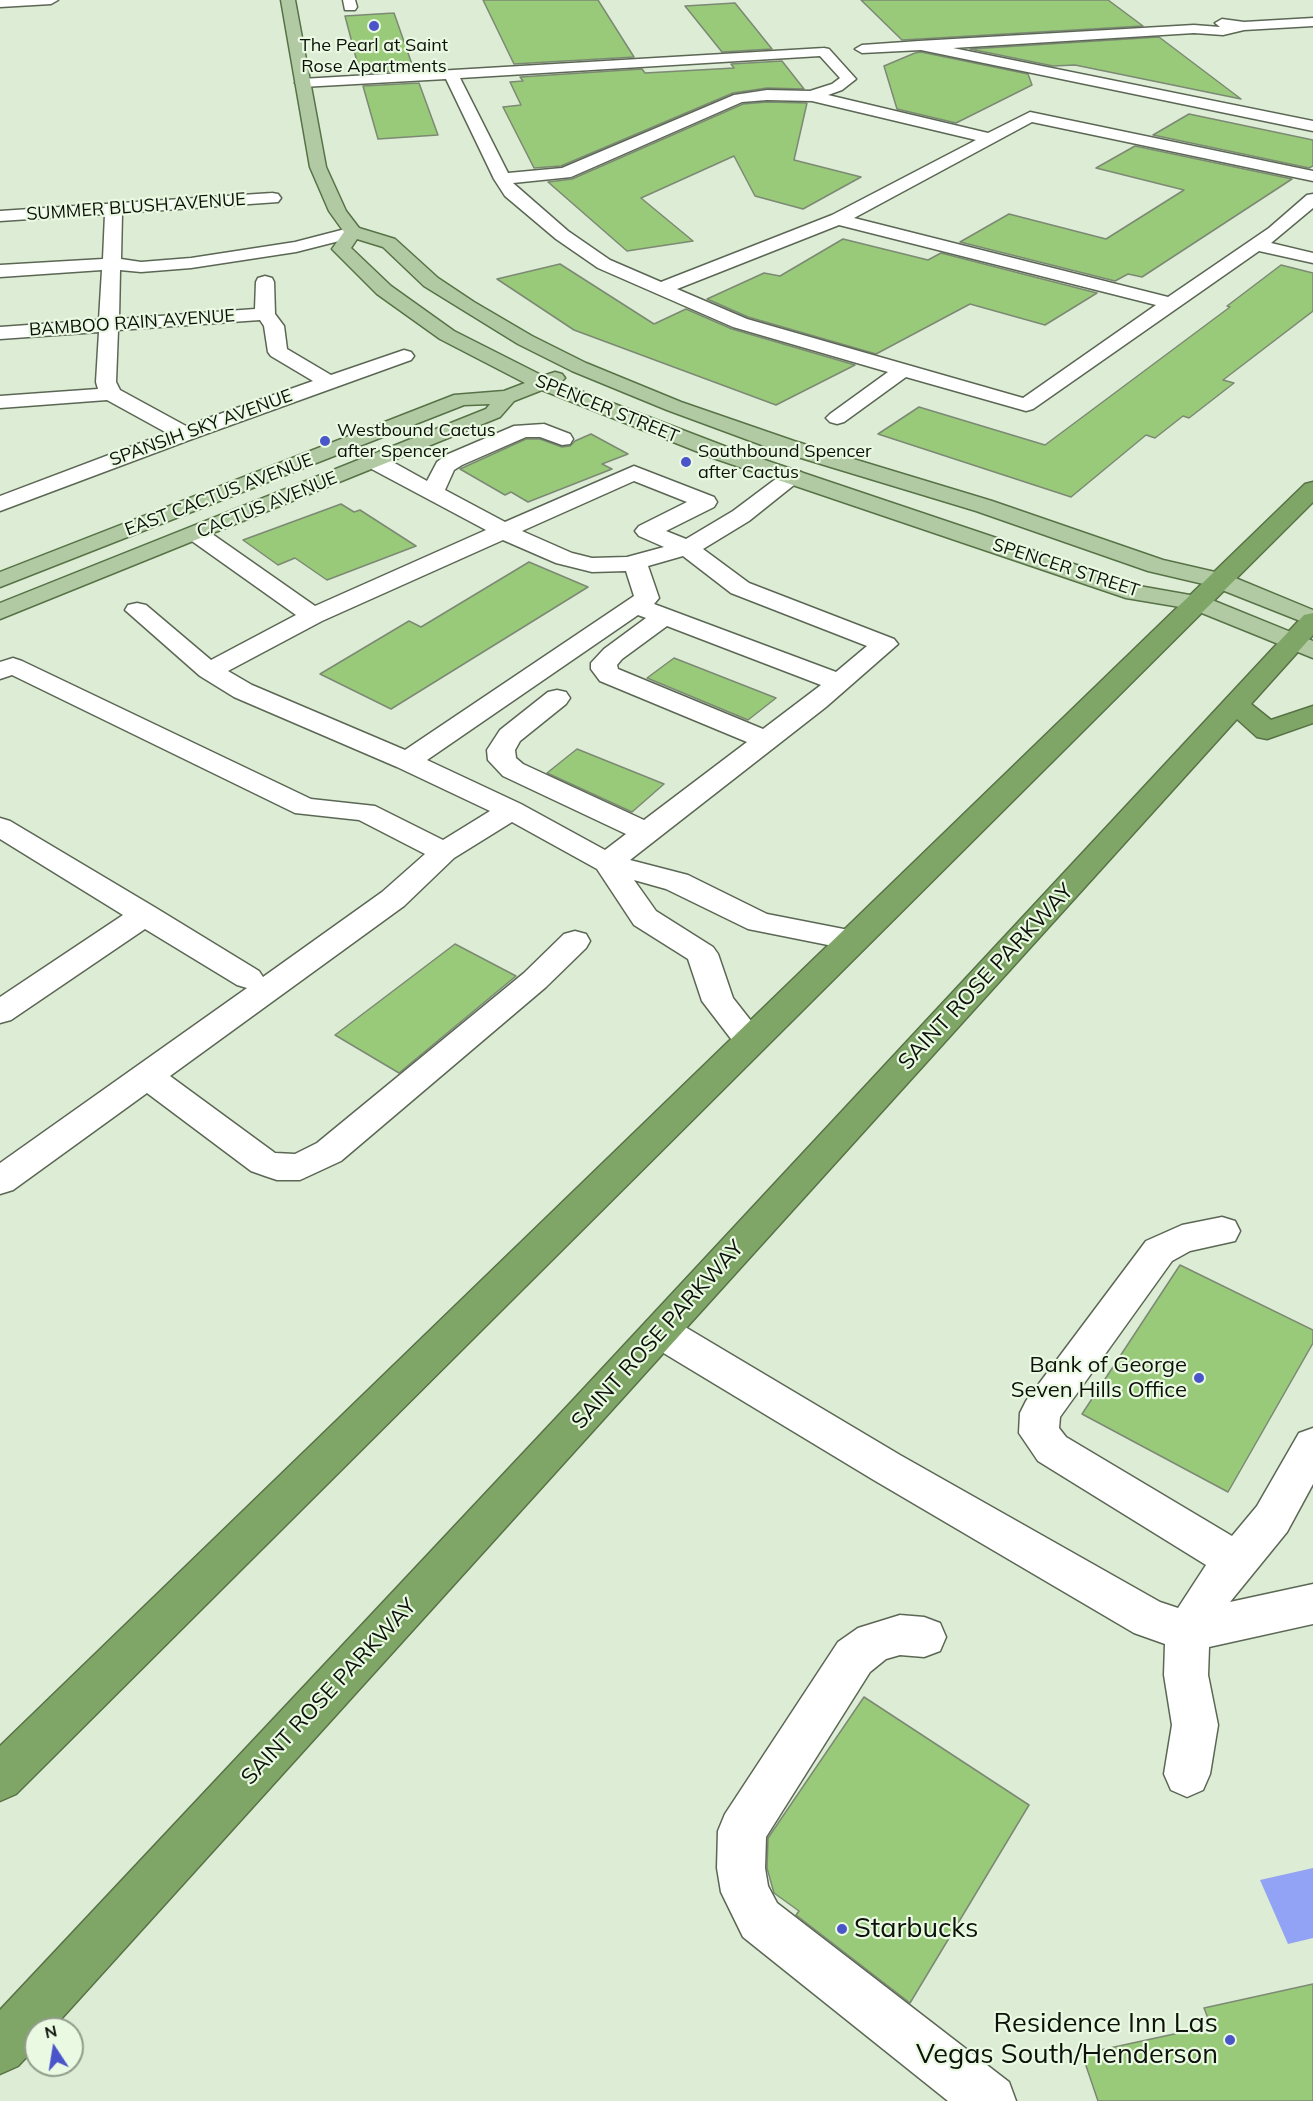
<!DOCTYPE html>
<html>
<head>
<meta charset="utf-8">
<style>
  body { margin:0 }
  #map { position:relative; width:1313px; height:2101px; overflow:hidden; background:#ddecd5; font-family:Mulish,sans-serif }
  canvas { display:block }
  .north { position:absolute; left:24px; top:2017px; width:60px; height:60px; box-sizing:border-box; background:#eaf9e2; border:2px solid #919c8b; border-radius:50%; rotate:348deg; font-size:16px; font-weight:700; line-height:24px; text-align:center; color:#0c1109 }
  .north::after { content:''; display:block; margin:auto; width:21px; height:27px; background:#4a55ca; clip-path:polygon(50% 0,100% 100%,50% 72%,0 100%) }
</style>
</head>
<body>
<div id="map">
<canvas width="1313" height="2101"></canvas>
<div class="north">N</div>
</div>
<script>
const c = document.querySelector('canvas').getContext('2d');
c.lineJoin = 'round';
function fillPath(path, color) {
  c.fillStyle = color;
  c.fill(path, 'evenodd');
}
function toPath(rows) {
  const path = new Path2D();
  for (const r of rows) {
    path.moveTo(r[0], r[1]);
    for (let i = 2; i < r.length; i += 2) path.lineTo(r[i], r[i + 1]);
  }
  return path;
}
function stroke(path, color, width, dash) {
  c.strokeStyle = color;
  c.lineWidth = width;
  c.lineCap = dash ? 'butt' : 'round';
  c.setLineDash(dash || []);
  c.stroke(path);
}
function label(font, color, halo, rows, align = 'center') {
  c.font = font + ' Mulish,sans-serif';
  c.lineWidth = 4.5;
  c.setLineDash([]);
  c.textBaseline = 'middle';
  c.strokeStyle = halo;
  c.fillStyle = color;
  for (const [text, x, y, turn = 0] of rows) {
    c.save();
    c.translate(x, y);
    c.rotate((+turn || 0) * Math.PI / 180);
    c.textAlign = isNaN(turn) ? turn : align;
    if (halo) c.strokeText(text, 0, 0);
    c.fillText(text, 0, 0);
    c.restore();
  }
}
fillPath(toPath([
  [1313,1868,1313,1938,1288,1944,1260,1880]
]), '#92a3f5');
const building = toPath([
  [483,0,598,0,634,57,514,64,483,0],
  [861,0,1108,0,1143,26,902,40,861,0],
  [735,3,772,49,722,52,685,6,735,3],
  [394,13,414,70,360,73,345,16,394,13],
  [1159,37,1241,99,1075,65,1053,66,970,49,1159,37],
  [921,52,1028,74,1032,85,956,123,897,109,884,66,915,53,921,52],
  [782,61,804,89,767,88,733,93,561,166,534,168,503,107,521,105,510,82,523,81,520,77,642,69,645,73,734,68,731,64,782,61],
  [419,83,438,135,378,139,363,86,419,83],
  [767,102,807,103,794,160,861,177,803,209,755,196,734,156,641,198,693,241,627,251,548,182,572,179,743,104,767,102],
  [1189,114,1313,140,1313,166,1309,168,1153,135,1189,114],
  [1135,146,1292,179,1142,277,1128,274,1115,281,960,242,1009,214,1106,239,1184,190,1096,168,1135,146],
  [843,239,928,260,941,253,1097,293,1045,325,970,304,876,354,748,317,707,299,764,273,780,276,843,239],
  [560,264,654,324,686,309,732,329,855,365,776,405,574,330,497,279,560,264],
  [1281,265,1313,273,1313,311,1223,380,1234,383,1189,418,1183,416,1155,438,1146,435,1071,497,878,434,919,407,1045,445,1230,307,1227,306,1281,265],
  [591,434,628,454,602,464,612,469,528,502,511,492,505,495,460,469,526,439,540,439,562,447,570,446,575,441,591,434],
  [341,504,354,512,360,510,416,546,327,580,295,558,278,565,243,540,341,504],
  [529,562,588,587,391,709,320,674,409,621,421,627,529,562],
  [674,658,776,698,748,720,647,678,674,658],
  [577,749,664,784,632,812,547,773,577,749],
  [455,944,516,976,399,1073,335,1035,455,944],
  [1180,1265,1313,1330,1313,1343,1228,1492,1082,1414,1180,1265],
  [864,1697,1029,1805,910,2003,796,1915,799,1911,774,1893,767,1868,768,1838,864,1697],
  [1313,1984,1313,2101,1098,2101,1082,2054,1211,2026,1204,2008,1313,1984]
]);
fillPath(building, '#99ca79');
stroke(building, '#7c8974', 1.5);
const minor = toPath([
  [0,0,58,0,51,4,0,7,0,0],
  [343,0,355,0,357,7,355,10,345,10,343,0],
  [1313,18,1313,26,1244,30,1223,35,1194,33,953,48,1313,121,1313,131,921,50,862,53,855,49,862,45,919,41,1194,25,1220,27,1215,23,1222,19,1244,22,1313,18],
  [824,48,829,49,856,79,842,90,828,95,988,133,1030,112,1313,171,1313,181,1032,122,854,218,1168,297,1269,228,1307,195,1313,194,1313,208,1271,243,1313,253,1313,263,1259,251,1033,409,1026,411,1019,409,906,377,844,422,837,424,830,422,826,418,830,414,888,372,733,327,598,268,556,239,505,196,494,179,446,79,302,87,295,83,302,79,824,48],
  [820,56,840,78,832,84,810,91,767,90,734,95,562,168,508,173,460,78,820,56],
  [767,100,812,101,976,140,832,215,661,282,610,260,568,231,513,183,571,177,742,102,767,100],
  [839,225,1156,305,1023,398,747,319,677,289,839,225],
  [272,193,278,194,281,198,278,202,122,213,121,259,141,262,191,258,295,242,353,227,359,228,362,232,359,236,296,252,191,268,141,272,120,270,119,319,255,309,256,282,258,278,265,276,272,278,274,282,275,314,284,326,287,349,331,375,404,350,411,352,414,356,411,360,192,439,0,511,0,496,167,433,107,400,0,408,0,396,98,389,96,382,99,332,0,339,0,327,99,320,102,270,0,277,0,265,103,259,105,214,0,221,0,211,272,193],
  [260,320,264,326,268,352,271,356,313,381,186,426,120,390,116,382,118,330,260,320],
  [544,424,570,434,573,439,570,444,562,445,540,437,526,437,462,465,454,470,445,490,505,522,634,466,714,497,717,502,714,507,666,531,686,539,733,511,785,472,793,470,801,472,804,477,749,521,703,549,749,583,894,639,898,644,826,707,630,860,688,875,767,914,864,933,868,940,864,947,853,950,748,929,666,889,634,880,656,911,713,947,718,954,733,998,766,1040,762,1048,750,1051,738,1048,702,1001,688,959,634,925,597,869,512,822,454,858,404,906,170,1076,275,1153,295,1154,317,1143,524,973,564,934,575,931,586,934,590,941,586,948,546,987,341,1161,300,1180,277,1180,265,1176,251,1171,147,1093,13,1190,0,1194,0,1163,247,988,237,985,145,929,11,1020,0,1023,0,997,123,915,0,839,0,818,10,821,156,908,259,971,263,977,382,892,425,854,359,820,295,813,12,675,0,679,0,662,13,658,22,661,311,799,375,806,443,840,490,811,397,767,234,697,200,676,125,610,128,605,137,603,146,605,211,660,296,615,189,539,185,534,189,529,197,527,205,529,315,606,486,530,366,466,363,461,366,456,374,454,382,456,427,481,437,462,446,455,514,426,544,424],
  [634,481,687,502,639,526,635,531,639,536,664,547,627,557,592,558,572,553,522,531,634,481],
  [503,540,556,563,592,572,626,571,634,596,405,750,252,685,228,671,322,621,503,540],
  [683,556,731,593,867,646,836,672,654,604,659,598,648,566,683,556],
  [638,615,646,618,604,649,591,663,591,669,600,681,747,742,644,820,523,764,516,758,515,750,520,741,566,704,570,698,566,692,557,690,548,692,500,730,487,750,488,760,503,776,626,834,605,850,521,804,427,760,638,615],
  [667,626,821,685,763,729,618,669,617,665,622,659,667,626],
  [1222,1217,1235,1221,1240,1231,1235,1241,1190,1251,1172,1261,1060,1417,1059,1428,1066,1437,1232,1536,1257,1506,1299,1433,1313,1428,1313,1484,1287,1532,1230,1602,1313,1584,1313,1624,1209,1647,1208,1675,1218,1725,1210,1774,1203,1790,1187,1797,1171,1790,1164,1774,1172,1725,1164,1675,1165,1644,1134,1633,872,1479,647,1343,642,1332,647,1321,661,1317,675,1321,900,1455,1160,1602,1178,1608,1206,1565,1038,1461,1019,1433,1020,1413,1026,1401,1146,1241,1182,1225,1222,1217],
  [900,1615,924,1617,940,1623,946,1637,940,1651,924,1657,900,1655,886,1659,870,1672,766,1837,765,1868,768,1886,777,1903,1009,2082,1016,2101,948,2101,743,1937,721,1892,717,1868,718,1831,725,1814,838,1642,858,1628,900,1615]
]);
const major = toPath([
  [281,0,295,0,326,167,346,211,359,228,395,239,438,278,474,302,532,336,586,363,681,402,794,441,992,501,1163,560,1228,575,1313,610,1313,626,1212,586,1148,571,976,511,778,451,667,410,572,371,518,344,424,286,383,247,357,239,351,248,391,286,454,331,543,376,555,372,562,374,565,378,560,383,732,449,1139,586,1207,598,1313,641,1313,658,1192,609,1126,598,716,459,542,390,514,401,500,417,0,619,0,603,486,409,490,404,464,405,0,587,0,572,454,395,504,391,525,383,440,339,377,294,332,249,344,232,329,211,310,167,281,0]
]);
const highway = toPath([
  [1313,482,1313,502,16,1794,0,1801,0,1746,1305,484,1313,482],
  [1313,613,1313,635,1251,704,1271,720,1313,706,1313,723,1267,739,1257,737,1237,719,52,2029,36,2029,36,2047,18,2066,0,2074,0,2010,574,1399,1304,615,1313,613]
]);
stroke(minor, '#5b6754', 3);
stroke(major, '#577246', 3);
stroke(highway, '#577246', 3);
fillPath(minor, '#fff');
fillPath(major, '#b2caa4');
fillPath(highway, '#7fa667');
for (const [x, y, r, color] of [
  [374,26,6,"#4a55ca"],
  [325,441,6,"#4a55ca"],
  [686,462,6,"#4a55ca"],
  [1199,1378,6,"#4a55ca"],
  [842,1929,6,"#4a55ca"],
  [1230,2040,6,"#4a55ca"]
]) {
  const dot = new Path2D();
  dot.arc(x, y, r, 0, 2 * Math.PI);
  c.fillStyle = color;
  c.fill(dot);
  stroke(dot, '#eaf9e2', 2);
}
label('18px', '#0c1109', '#eaf9e2', [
  ["The Pearl at Saint",374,46,"center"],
  ["Rose Apartments",374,67,"center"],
  ["Westbound Cactus",337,431],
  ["after Spencer",337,452],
  ["Southbound Spencer",698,452],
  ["after Cactus",698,473]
], 'left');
label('18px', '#0c1109', '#eaf9e2', [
  ["SUMMER BLUSH AVENUE",136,207,-4],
  ["BAMBOO RAIN AVENUE",132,323,-4],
  ["SPENCER STREET",607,409,22],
  ["SPANSIH SKY AVENUE",201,428,-20],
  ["EAST CACTUS AVENUE",219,495,-21],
  ["CACTUS AVENUE",267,505,-22],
  ["SPENCER STREET",1066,568,18]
]);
label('22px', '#0c1109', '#eaf9e2', [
  ["SAINT ROSE PARKWAY",986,977,-47],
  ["SAINT ROSE PARKWAY",658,1335,-48],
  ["SAINT ROSE PARKWAY",329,1692,-47]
]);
label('22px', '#0c1109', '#eaf9e2', [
  ["Bank of George",1187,1365],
  ["Seven Hills Office",1187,1390]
], 'right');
label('27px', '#0c1109', '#eaf9e2', [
  ["Starbucks",854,1929],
  ["Residence Inn Las",1218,2024,"right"],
  ["Vegas South/Henderson",1218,2055,"right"]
], 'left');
</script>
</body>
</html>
